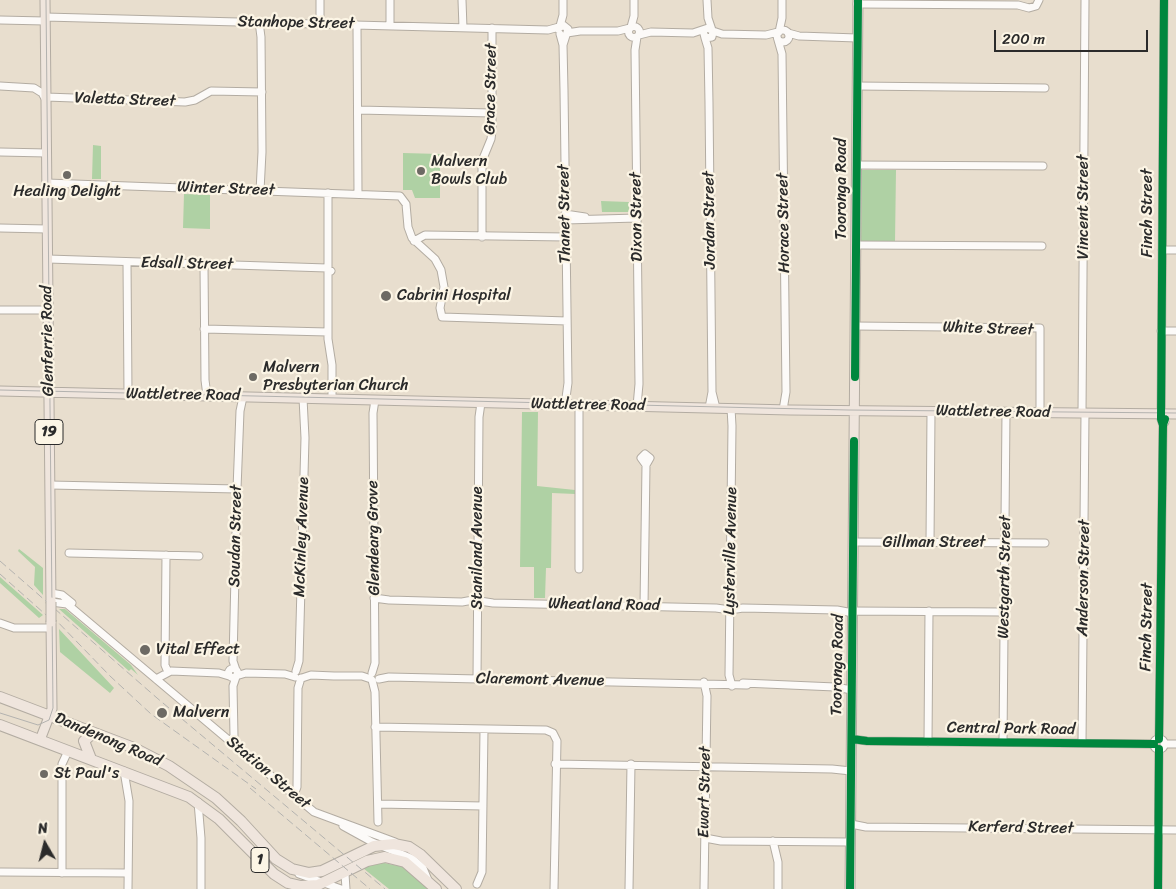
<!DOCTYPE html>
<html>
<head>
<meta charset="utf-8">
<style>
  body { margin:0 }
  #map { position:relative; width:1176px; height:889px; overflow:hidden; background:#e8dece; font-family:Sriracha,sans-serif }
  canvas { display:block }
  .north { position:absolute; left:20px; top:819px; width:50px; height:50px; -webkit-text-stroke:4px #fcf5e5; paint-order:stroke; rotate:352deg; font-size:14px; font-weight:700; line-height:20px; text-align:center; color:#2b2b2b }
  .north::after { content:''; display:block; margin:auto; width:18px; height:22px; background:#2b2b2b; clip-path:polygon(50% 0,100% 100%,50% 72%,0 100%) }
  .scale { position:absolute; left:994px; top:30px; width:154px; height:22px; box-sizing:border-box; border:2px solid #2b2b2b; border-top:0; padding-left:6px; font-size:15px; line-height:18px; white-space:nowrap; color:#2b2b2b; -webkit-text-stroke:4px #fcf5e5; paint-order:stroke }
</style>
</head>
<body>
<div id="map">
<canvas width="1176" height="889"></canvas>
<div class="north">N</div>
<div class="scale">200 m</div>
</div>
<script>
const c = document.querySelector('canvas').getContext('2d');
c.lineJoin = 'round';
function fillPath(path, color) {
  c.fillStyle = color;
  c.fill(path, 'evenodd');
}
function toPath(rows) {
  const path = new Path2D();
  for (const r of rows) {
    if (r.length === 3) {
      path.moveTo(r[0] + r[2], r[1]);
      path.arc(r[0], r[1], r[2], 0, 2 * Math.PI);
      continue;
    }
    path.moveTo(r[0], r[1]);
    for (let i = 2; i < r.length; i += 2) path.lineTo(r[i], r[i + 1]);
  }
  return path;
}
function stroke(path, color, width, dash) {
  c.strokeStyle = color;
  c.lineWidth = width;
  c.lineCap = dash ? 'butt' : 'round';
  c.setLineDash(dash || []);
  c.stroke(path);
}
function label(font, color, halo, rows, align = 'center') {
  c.font = font + ' Sriracha,sans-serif';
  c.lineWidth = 4.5;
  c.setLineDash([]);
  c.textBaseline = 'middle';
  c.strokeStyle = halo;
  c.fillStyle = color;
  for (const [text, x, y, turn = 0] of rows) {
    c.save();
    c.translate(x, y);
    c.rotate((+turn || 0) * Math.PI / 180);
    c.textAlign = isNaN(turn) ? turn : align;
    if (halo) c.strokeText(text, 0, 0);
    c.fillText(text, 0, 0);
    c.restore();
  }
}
fillPath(toPath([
  [93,145,101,146,101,179,92,179],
  [403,153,440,154,440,198,415,198,412,190,403,190],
  [862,170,896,170,895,242,861,241],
  [184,194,210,195,210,229,183,228],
  [601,201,629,202,629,212,602,212],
  [522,412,538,412,537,486,575,490,575,494,552,493,551,568,546,568,545,598,534,598,534,567,520,567],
  [19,549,43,568,43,595,34,585,35,567,18,551],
  [0,577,43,615,39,618,0,583],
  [59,609,65,609,131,665,138,675,131,669,129,671],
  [59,629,114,688,110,693,60,652],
  [380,862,403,867,429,889,389,889,363,868]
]), '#afd1a4');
const minor = toPath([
  [320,0,320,24],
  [390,0,390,26],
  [462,0,463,28],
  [707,0,708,18,712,30],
  [857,4,1018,5,1029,8,1036,6,1039,0],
  [45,17,548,30,559,27],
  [0,20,45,21],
  [259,22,261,37,262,152,260,191],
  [357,25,358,194],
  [560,26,563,15,563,0],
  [634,32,5.5],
  [631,27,634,16,634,0],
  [558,29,563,25,568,29,563,45],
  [783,36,6],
  [713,31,722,34,766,35,778,32],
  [779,32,782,18,782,0],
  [567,33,580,31,618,31,630,28],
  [788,33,799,36,857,38],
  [560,34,563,45,564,90,568,383,565,405],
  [639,35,651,32,693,33,708,28,713,31,712,37,705,38,703,30],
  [705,38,708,48,709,103,712,392,709,408],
  [778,40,782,54,786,392,783,410],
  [0,86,34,88,42,93,46,100],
  [857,86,1045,88],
  [46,97,185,102,195,100,211,91,262,92],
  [358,110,492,113],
  [0,152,47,153],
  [856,165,1043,166],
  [47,183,400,196,406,204,408,227,412,238,435,259,441,270,444,287,440,308,442,317,567,321],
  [328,193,328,339,332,365,332,399],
  [565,214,585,217],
  [565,220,637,218],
  [0,228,47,229],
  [482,237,482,161,491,139,492,131,492,28],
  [414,241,425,235,566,237],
  [856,245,1042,246],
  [1162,250,1176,250],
  [48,259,327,268,331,271],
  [127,262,128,394],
  [204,265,205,380,207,396],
  [0,310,48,310],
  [855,326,1040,328,1040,413],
  [204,329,328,332],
  [1161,331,1176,331],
  [712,392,716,408],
  [579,405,579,569],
  [637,406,639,384,635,50,637,37],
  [731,408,732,426,729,675,732,686],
  [1082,413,1085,0],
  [1163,425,1161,419,1164,0],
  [50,485,237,489],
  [853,542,1045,543],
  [930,543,931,412],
  [69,553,199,556],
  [166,555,165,665,168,672],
  [51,593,62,595,72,603],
  [374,598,389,600,462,602,473,600,493,603,716,608,730,610,743,608,837,610,853,613],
  [51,602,67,604,314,812,395,842],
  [644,606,646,465,650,458,645,454,641,458,646,465],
  [853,611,1004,612],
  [0,623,14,628,51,628],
  [233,673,4.5],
  [236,670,233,661,237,489,240,411,243,397],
  [296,671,299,661,305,438,303,398],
  [372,673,375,663,373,413,375,400],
  [236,676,246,673,285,674,295,677],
  [302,678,311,675,334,676,362,676,371,679],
  [156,679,171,671,219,673,229,676],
  [379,679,389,677,747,685],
  [477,679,479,417,481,403],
  [372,680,375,692,378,822],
  [704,682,707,696,704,889],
  [743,683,835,687,852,690],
  [375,727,546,730,553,733,557,741,554,889],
  [1159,744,5.5],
  [852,739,867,741,1154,744],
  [1159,739,1163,425,1165,422],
  [230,742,234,736,233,686,236,677],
  [928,742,929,611],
  [1003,742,1006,412],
  [1082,743,1085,413],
  [1164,744,1176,744],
  [555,764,832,769,851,771],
  [124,771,129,801,128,889],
  [294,795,297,787,298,688,301,678],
  [198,802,201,838,201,889],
  [378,804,483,806],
  [851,824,866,827,1176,830],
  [343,826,372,842,413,859,423,868,428,880],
  [705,838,721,841,850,842],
  [773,841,778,862,778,889],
  [0,872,128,873],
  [62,873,62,764,68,751],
  [299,874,341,889],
  [345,874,346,889],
  [477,884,482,872,484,730],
  [629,889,631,764],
  [1158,889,1159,749]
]);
const major = toPath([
  [45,0,51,602],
  [0,391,790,410,1176,414],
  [40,740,52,709,51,622],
  [850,889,858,0]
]);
const highway = toPath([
  [0,697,134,748,169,766,216,798,241,821,276,859,292,869,309,873,322,871,374,846,394,844,409,847,421,855,456,889],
  [0,725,189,797,219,819,274,874,288,883,301,886,318,885,367,861,385,857,405,862,436,889],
  [91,759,84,741,93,733]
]);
stroke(minor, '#b3aca2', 9);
stroke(major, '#b3aca2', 11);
stroke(highway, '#b3aca2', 12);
stroke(minor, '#fcfaf8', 7);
stroke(major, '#efe5dd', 9);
stroke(highway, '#efe5dd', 10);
stroke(toPath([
  [0,390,848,410,1176,413],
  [0,713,38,725,49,720,53,708,46,0]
]), '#b3b2af', 1);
stroke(toPath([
  [0,561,157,698,385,889],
  [0,574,54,622],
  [51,615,110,676,151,714,256,789],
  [250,788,370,889]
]), '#b3b2af', 1, [8, 4]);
const majorBridge = toPath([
  [51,602,51,622]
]);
stroke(majorBridge, '#b3aca2', 11, []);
stroke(majorBridge, '#efe5dd', 9);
stroke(toPath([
  [855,377,858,0],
  [1163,425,1161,419,1164,0],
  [852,739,867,741,1154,744],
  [1159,739,1163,425,1165,419],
  [850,889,854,441],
  [1158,889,1159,749]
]), '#00873e', 8);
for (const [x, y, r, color] of [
  [421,171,5,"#6d6a64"],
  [67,175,5,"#6d6a64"],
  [386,296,6,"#6d6a64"],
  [253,377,5,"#6d6a64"],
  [145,650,6,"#6d6a64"],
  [162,713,6,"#6d6a64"],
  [44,774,5,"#6d6a64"]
]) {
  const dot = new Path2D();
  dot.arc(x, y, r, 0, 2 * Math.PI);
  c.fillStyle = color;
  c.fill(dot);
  stroke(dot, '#fcf5e5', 2);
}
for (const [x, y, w] of [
  [49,432,28],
  [260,860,18]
]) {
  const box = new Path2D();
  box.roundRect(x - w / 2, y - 12.5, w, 25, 4);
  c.fillStyle = '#fcf5e5';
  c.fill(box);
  stroke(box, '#2b2b2b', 1);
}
label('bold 15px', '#2b2b2b', null, [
  ["19",49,432],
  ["1",260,860]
]);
label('16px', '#2b2b2b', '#fcf5e5', [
  ["Stanhope Street",296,23,1],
  ["Grace Street",491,89,-89],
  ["Valetta Street",125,100,2],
  ["Winter Street",226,189,2],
  ["Tooronga Road",842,189,-90],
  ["Vincent Street",1084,207,-90],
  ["Finch Street",1148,213,-90],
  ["Thanet Street",565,214,-91],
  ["Dixon Street",637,217,-91],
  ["Jordan Street",710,220,-91],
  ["Horace Street",784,223,-91],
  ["Edsall Street",187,264,1],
  ["White Street",988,329,2],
  ["Glenferrie Road",48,341,-91],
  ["Wattletree Road",183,395,1],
  ["Wattletree Road",588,405,1],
  ["Wattletree Road",993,412,1],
  ["Soudan Street",236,536,-89],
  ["McKinley Avenue",302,537,-88],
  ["Glendearg Grove",374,538,-91],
  ["Gillman Street",934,543],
  ["Staniland Avenue",478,548,-90],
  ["Lysterville Avenue",731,551,-89],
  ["Westgarth Street",1005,577,-89],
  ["Anderson Street",1084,578,-89],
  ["Wheatland Road",604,605,1],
  ["Finch Street",1147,627,-89],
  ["Tooronga Road",838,665,-89],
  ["Claremont Avenue",540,680,1],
  ["Central Park Road",1011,729,1],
  ["Dandenong Road",108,740,23],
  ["Station Street",268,773,40],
  ["Ewart Street",705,792,-89],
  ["Kerferd Street",1021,828,1]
]);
label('16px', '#2b2b2b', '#fcf5e5', [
  ["Malvern",431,162],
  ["Bowls Club",431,180],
  ["Healing Delight",67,192,"center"],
  ["Cabrini Hospital",397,296],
  ["Malvern",263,368],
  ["Presbyterian Church",263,386],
  ["Vital Effect",156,650],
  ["Malvern",173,713],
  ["St Paul's",54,774]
], 'left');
</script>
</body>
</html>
